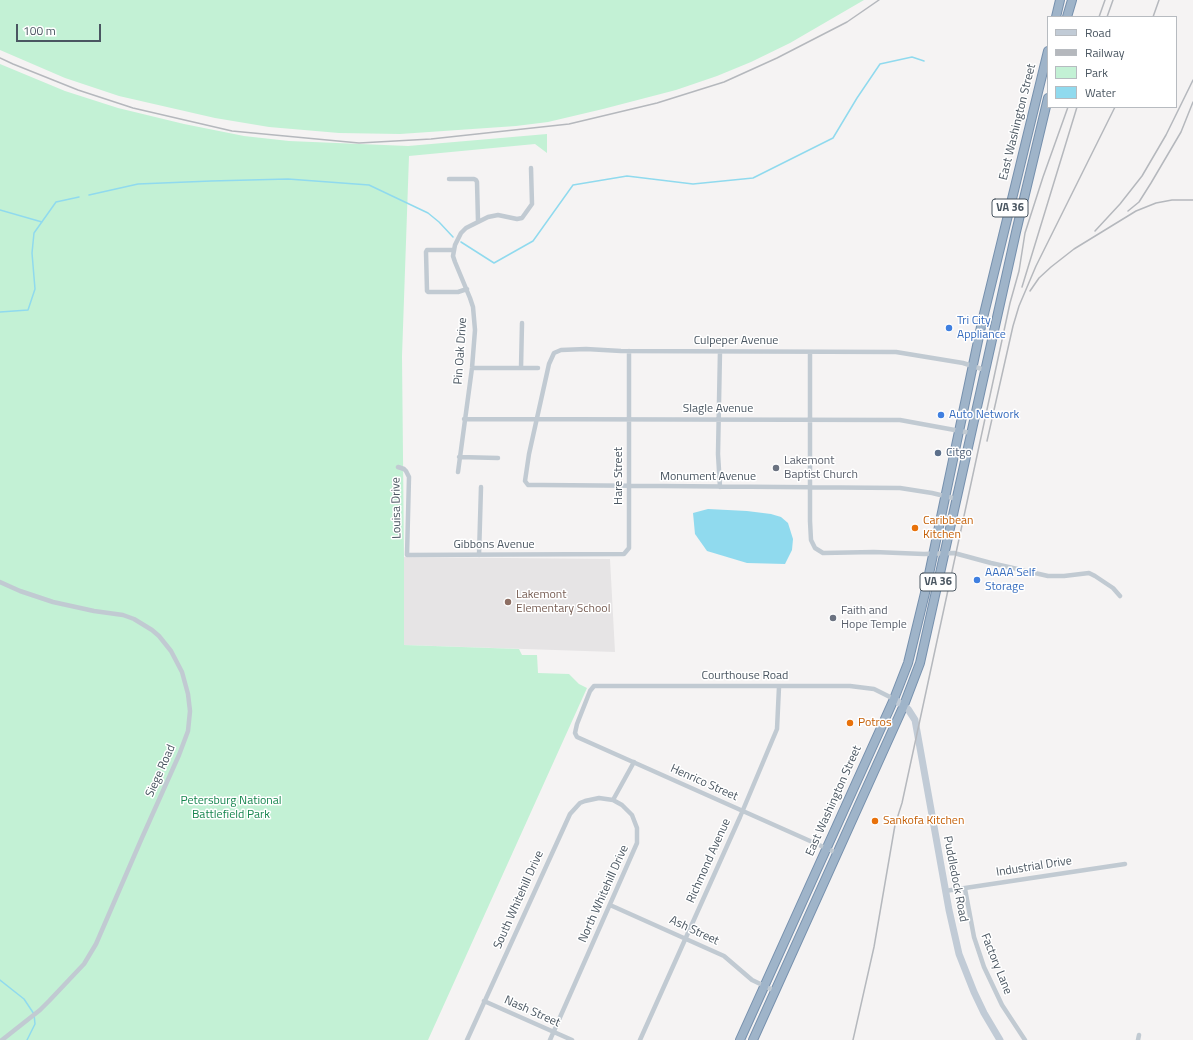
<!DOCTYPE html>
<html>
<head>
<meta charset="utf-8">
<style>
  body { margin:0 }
  #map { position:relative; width:1193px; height:1040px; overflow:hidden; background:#f5f3f3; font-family:"Titillium Web",sans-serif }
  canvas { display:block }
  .legend { position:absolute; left:1047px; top:16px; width:130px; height:92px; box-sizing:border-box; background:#fff; border:1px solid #b7bbc0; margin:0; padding:5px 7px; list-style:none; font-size:12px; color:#4a5661 }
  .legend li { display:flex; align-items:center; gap:8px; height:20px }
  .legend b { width:20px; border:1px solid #b7bbc0 }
  .scale { position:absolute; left:16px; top:24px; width:85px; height:18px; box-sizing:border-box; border:2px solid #4a5661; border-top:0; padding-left:5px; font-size:12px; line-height:14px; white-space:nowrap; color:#4a5661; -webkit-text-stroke:3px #fff; paint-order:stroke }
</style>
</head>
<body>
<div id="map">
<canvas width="1193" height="1040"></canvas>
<ul class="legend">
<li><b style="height:5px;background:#c1cbd6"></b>Road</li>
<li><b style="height:5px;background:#b5b8bd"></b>Railway</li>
<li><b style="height:11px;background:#c3f1d5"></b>Park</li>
<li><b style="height:11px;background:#90daee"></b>Water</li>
</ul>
<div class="scale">100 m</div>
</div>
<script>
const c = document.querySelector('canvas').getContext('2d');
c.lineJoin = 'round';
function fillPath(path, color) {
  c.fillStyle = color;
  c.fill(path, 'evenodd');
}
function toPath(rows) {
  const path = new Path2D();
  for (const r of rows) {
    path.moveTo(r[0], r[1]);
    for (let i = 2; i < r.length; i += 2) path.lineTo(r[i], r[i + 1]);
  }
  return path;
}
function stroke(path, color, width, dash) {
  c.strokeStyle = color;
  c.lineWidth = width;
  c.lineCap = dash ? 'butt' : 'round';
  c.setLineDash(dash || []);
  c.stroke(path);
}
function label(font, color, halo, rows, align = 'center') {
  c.font = font + ' "Titillium Web",sans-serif';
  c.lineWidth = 3;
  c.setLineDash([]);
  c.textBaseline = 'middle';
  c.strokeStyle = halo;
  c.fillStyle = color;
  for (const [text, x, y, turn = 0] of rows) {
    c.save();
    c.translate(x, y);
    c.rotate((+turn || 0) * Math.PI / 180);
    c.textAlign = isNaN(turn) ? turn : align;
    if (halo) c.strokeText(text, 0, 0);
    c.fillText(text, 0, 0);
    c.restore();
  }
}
fillPath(toPath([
  [404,557,610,559,615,652,404,645]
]), '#e6e4e5');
fillPath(toPath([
  [0,0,864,0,790,43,751,62,717,76,676,90,603,109,548,122,516,126,400,134,339,133,269,127,215,118,119,96,65,78,0,50],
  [0,64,65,91,118,108,184,124,244,136,289,141,408,146,547,134,547,153,535,144,409,156,402,356,404,557,404,645,519,649,522,655,537,655,538,673,569,674,579,684,587,688,428,1040,0,1040]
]), '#c3f1d5');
fillPath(toPath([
  [708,509,747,511,771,514,781,517,788,523,793,539,792,550,785,564,747,563,707,551,695,534,693,513]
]), '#90daee');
stroke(toPath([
  [89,195,138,184,211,181,288,179,369,185,428,213,439,222,453,237],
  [0,210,42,222],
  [461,242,494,263,533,241,573,185,627,176,693,184,753,178,833,138,857,98,880,64,912,57,924,61],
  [0,312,28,310,35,289,32,253,34,233,56,202,79,197],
  [0,980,24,999,34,1014,35,1024,27,1040]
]), '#90daee', 1.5);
const trunk = toPath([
  [1056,17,1060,0],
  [1067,17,1072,0],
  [740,1040,894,699,908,663,925,593,982,322,1048,51],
  [753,1040,904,705,920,663,1016,232,1048,98]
]);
stroke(trunk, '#7690ad', 10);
stroke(toPath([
  [449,179,474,179,476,180,477,182,478,221],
  [454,250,427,250,426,252,427,291,428,292,458,292,467,289],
  [720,351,718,454,720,487],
  [810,352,810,521,811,540,815,548,823,553,874,552,924,554,954,553,991,563,1048,576,1064,576,1089,573,1095,576,1113,588,1120,596],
  [472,368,521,368,522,323],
  [521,368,538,368],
  [464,419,900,420,971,433],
  [459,457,498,458],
  [398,467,404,469,406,471,409,477,407,555,624,554,629,548,629,351],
  [458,472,472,368,475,330,473,307,470,298,455,262,453,256,455,245,461,233,466,228,488,217,498,215,517,219,522,218,532,204,531,168],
  [957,499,932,493,900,488,541,485,528,485,525,481,529,454,549,364,554,353,561,350,586,349,621,351,896,352,963,363,985,370],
  [479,555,481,487],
  [0,582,20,591,53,602,94,611,123,615,134,619,152,630,159,636,171,651,182,672,188,694,190,711,188,731,179,755,141,840,96,944,84,964,49,1001,40,1010,2,1040],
  [613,800,634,762],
  [837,853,577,737,575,733,577,724,590,691,594,686,850,686,874,689,894,699],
  [965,889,974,937,984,967,1002,1005,1025,1040],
  [945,891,1125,864],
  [610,905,724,956,752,980,775,991],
  [484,1001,572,1040],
  [467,1040,570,814,580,803,585,801,599,798,613,800,622,805,632,815,637,828,637,843,550,1040],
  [640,1040,740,817,777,729,779,687],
  [1138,1040,1139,1035]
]), '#c1cad2', 4.5);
stroke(toPath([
  [894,699,908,709,915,720,949,910,959,954,974,992,984,1013,1000,1040]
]), '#c1cbd6', 7);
stroke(trunk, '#9fb4c9', 8);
stroke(toPath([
  [1099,17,1105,0],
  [1107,17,1113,0],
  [1153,17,1159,0],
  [0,58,13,64,78,90,133,108,232,131,359,143,431,139,569,124,657,103,724,82,777,58,847,22,879,0],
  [1128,211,1139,202,1151,183,1181,132,1193,102],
  [1095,231,1120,204,1142,176,1166,135,1193,80],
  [1022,287,1077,107],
  [1030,291,1039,278,1051,267,1074,249,1136,211,1156,203,1172,200,1193,200],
  [987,441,1013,326,1019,306,1036,266,1115,107],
  [853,1040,874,947,895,825,902,803,1010,303,1019,271,1025,233,1043,177,1068,107]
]), '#b5b8bd', 1.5);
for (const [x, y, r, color] of [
  [949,328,4,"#3f7fe0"],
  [941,415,4,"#3f7fe0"],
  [938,453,4,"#5c6f8a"],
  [776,468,4,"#6b7280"],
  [915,528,4,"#e8710a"],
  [977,580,4,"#3f7fe0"],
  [508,602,4,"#8d6e63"],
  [833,618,4,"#6b7280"],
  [850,723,4,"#e8710a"],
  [875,821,4,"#e8710a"]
]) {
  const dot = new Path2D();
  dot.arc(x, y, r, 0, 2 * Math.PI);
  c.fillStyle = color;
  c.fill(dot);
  stroke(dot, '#fff', 1.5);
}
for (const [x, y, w] of [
  [1010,208,36],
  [938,582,36]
]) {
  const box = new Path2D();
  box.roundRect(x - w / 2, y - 9, w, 18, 3);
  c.fillStyle = '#fff';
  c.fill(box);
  stroke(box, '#4a5661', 1);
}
label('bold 11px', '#4a5661', null, [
  ["VA 36",1010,208],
  ["VA 36",938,582]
]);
label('12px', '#4a5661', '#fff', [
  ["East Washington Street",1018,122,-76],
  ["Culpeper Avenue",736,341],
  ["Pin Oak Drive",461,351,-86],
  ["Slagle Avenue",718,409],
  ["Hare Street",619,476,-90],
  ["Monument Avenue",708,477],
  ["Louisa Drive",397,508,-91],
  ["Gibbons Avenue",494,545],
  ["Courthouse Road",745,676],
  ["Siege Road",161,771,-66],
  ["Henrico Street",704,783,24],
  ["East Washington Street",834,801,-66],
  ["Richmond Avenue",709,861,-66],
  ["Industrial Drive",1034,867,-9],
  ["Puddledock Road",955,879,79],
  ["North Whitehill Drive",604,894,-66],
  ["South Whitehill Drive",519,900,-66],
  ["Ash Street",694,931,25],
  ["Factory Lane",996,964,68],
  ["Nash Street",532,1012,24]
]);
label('12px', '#366cbe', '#fff', [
  ["Tri City",957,321],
  ["Appliance",957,335],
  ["Auto Network",949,415],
  ["AAAA Self",985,573],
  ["Storage",985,587]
], 'left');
label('12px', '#4e5e75', '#fff', [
  ["Citgo",946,453]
], 'left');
label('12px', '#5b616d', '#fff', [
  ["Lakemont",784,461],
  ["Baptist Church",784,475],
  ["Faith and",841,611],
  ["Hope Temple",841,625]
], 'left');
label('12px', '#c56008', '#fff', [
  ["Caribbean",923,521],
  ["Kitchen",923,535],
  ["Potros",858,723],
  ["Sankofa Kitchen",883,821]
], 'left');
label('12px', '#785e54', '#fff', [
  ["Lakemont",516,595],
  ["Elementary School",516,609]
], 'left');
label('12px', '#17864f', '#fff', [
  ["Petersburg National",231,801],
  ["Battlefield Park",231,815]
]);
</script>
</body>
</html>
